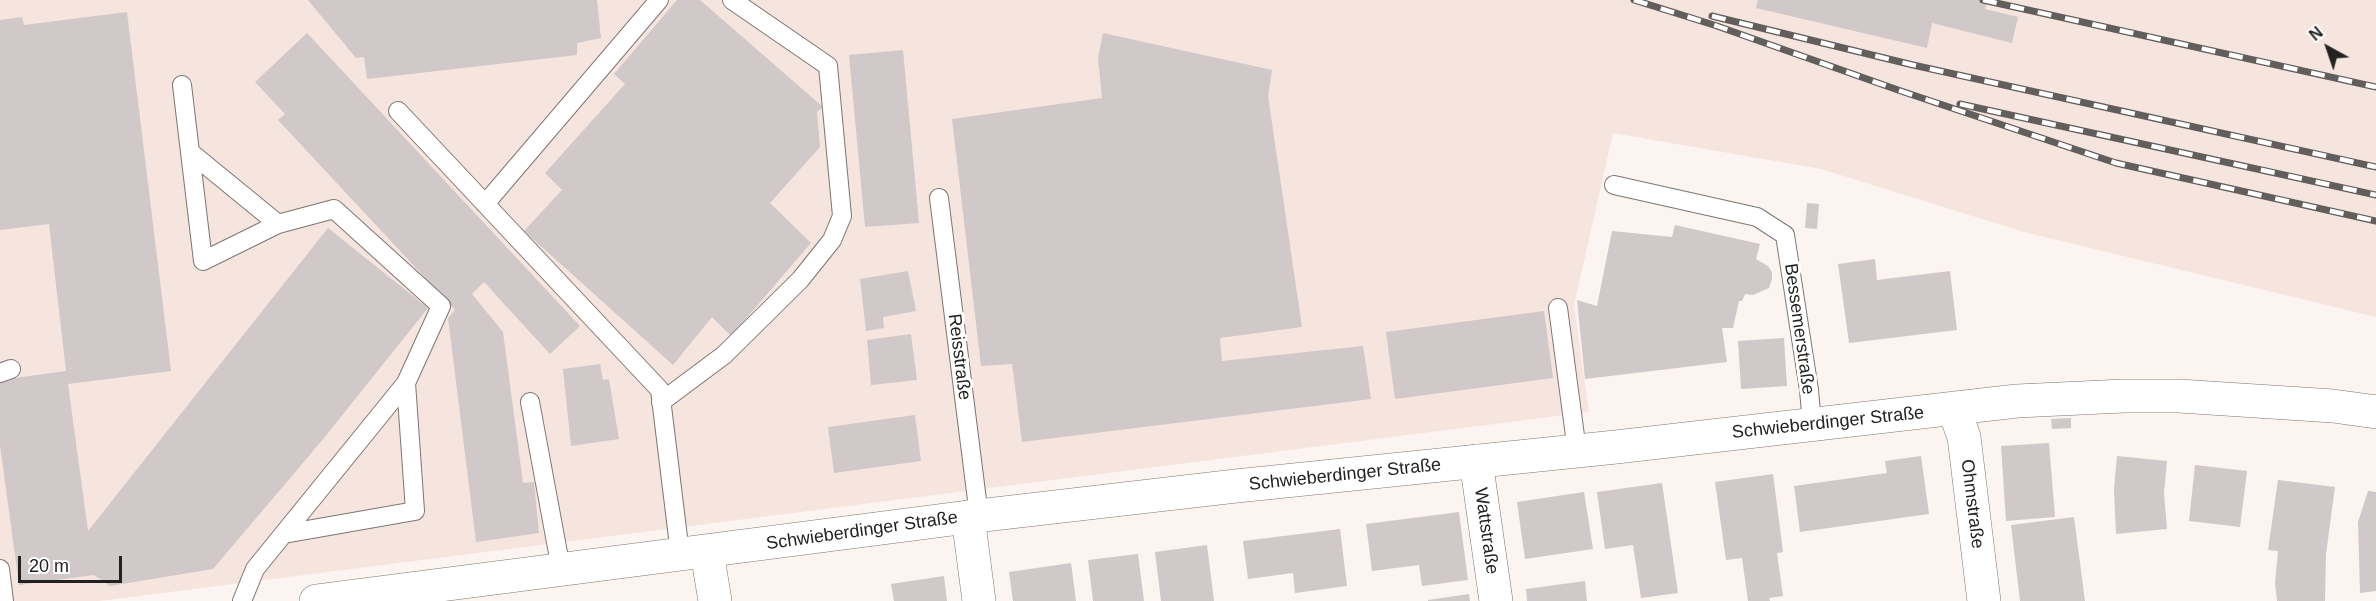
<!DOCTYPE html>
<html>
<head>
<meta charset="utf-8">
<style>
  body { margin:0 }
  #map { position:relative; width:2376px; height:601px; overflow:hidden; background:#fcf4f1; font-family:Arial,sans-serif }
  canvas { display:block }
  .north { position:absolute; left:2298px; top:18px; width:60px; height:60px; -webkit-text-stroke:4px #fff; paint-order:stroke; rotate:320deg; font-size:16px; font-weight:700; line-height:24px; text-align:center; color:#242220 }
  .north::after { content:''; display:block; margin:auto; width:21px; height:27px; background:#242220; clip-path:polygon(50% 0,100% 100%,50% 72%,0 100%) }
  .scale { position:absolute; left:18px; top:556px; width:104px; height:27px; box-sizing:border-box; border:3px solid #242220; border-top:0; padding-left:8px; font-size:18px; line-height:21px; white-space:nowrap; color:#242220; -webkit-text-stroke:4px #fff; paint-order:stroke }
</style>
</head>
<body>
<div id="map">
<canvas width="2376" height="601"></canvas>
<div class="north">N</div>
<div class="scale">20 m</div>
</div>
<script>
const c = document.querySelector('canvas').getContext('2d');
c.lineJoin = 'round';
function fillPath(path, color) {
  c.fillStyle = color;
  c.fill(path, 'evenodd');
}
function toPath(rows) {
  const path = new Path2D();
  for (const r of rows) {
    path.moveTo(r[0], r[1]);
    for (let i = 2; i < r.length; i += 2) path.lineTo(r[i], r[i + 1]);
  }
  return path;
}
function stroke(path, color, width, dash) {
  c.strokeStyle = color;
  c.lineWidth = width;
  c.lineCap = dash ? 'butt' : 'round';
  c.setLineDash(dash || []);
  c.stroke(path);
}
function label(font, color, halo, rows, align = 'center') {
  c.font = font + ' Arial,sans-serif';
  c.lineWidth = 6;
  c.setLineDash([]);
  c.textBaseline = 'middle';
  c.strokeStyle = halo;
  c.fillStyle = color;
  for (const [text, x, y, turn = 0] of rows) {
    c.save();
    c.translate(x, y);
    c.rotate((+turn || 0) * Math.PI / 180);
    c.textAlign = isNaN(turn) ? turn : align;
    if (halo) c.strokeText(text, 0, 0);
    c.fillText(text, 0, 0);
    c.restore();
  }
}
fillPath(toPath([
  [0,0,2376,0,2376,317,2024,232,1821,169,1613,133,1574,305,1589,412,99,601,0,601]
]), '#f5e5de');
fillPath(toPath([
  [308,0,597,0,601,38,577,43,577,55,367,79,364,57,356,58],
  [677,0,700,0,823,107,817,112,820,147,770,203,811,243,731,336,712,317,673,365,524,231,562,190,545,173,625,84,614,74],
  [1758,0,1988,0,1985,9,2018,17,2012,43,1932,23,1927,48,1756,8],
  [127,12,171,371,68,384,88,531,328,228,428,308,324,438,213,569,110,586,94,575,19,585,0,445,0,380,66,371,49,224,0,230,0,20,22,17,24,25],
  [307,33,580,326,550,354,484,282,472,294,503,332,523,483,534,482,539,533,476,542,448,318,455,310,278,120,285,114,255,82],
  [1103,33,1272,70,1268,96,1302,327,1220,338,1222,361,1363,346,1371,399,1022,442,1012,364,981,366,952,119,1102,98,1098,58],
  [903,50,919,223,865,227,849,55],
  [1807,203,1819,204,1817,229,1805,228],
  [1675,225,1760,244,1756,259,1768,266,1772,272,1772,279,1769,288,1753,295,1745,294,1742,301,1739,301,1733,328,1722,328,1727,362,1585,379,1577,300,1597,306,1612,231,1672,237],
  [1875,259,1877,280,1950,271,1957,330,1849,343,1838,264],
  [908,271,916,311,883,317,884,328,866,331,860,279],
  [1544,311,1553,378,1395,399,1386,332],
  [911,334,917,380,871,385,867,340],
  [1784,338,1787,386,1741,389,1738,341],
  [600,364,603,380,609,379,619,439,571,446,563,369],
  [915,415,921,461,834,473,828,427],
  [2071,418,2071,428,2052,429,2051,419],
  [2049,443,2055,517,2006,521,2001,446],
  [1921,456,1929,514,1800,532,1794,486,1887,473,1885,461],
  [2117,456,2167,461,2164,493,2167,529,2116,534,2114,489],
  [2195,465,2247,471,2240,527,2189,521],
  [1773,474,1783,552,1777,553,1783,596,1769,598,1770,601,1748,601,1742,558,1726,560,1715,482],
  [2278,480,2335,487,2326,554,2325,601,2277,601,2275,583,2278,551,2268,550],
  [1662,483,1678,593,1641,598,1633,545,1605,549,1597,492],
  [2368,491,2376,492,2376,591,2360,593,2358,522],
  [1584,492,1593,549,1525,559,1517,502],
  [1459,512,1468,580,1422,586,1419,565,1372,571,1366,524],
  [2074,517,2085,601,2020,601,2011,525],
  [1340,529,1347,586,1295,593,1293,573,1248,579,1243,541],
  [1207,545,1214,601,1161,601,1155,552],
  [1138,554,1144,601,1093,601,1088,560],
  [1071,563,1076,601,1013,601,1009,572],
  [944,576,947,601,894,601,891,584],
  [1585,581,1587,601,1527,601,1526,589],
  [1469,594,1470,601,1428,601,1428,600]
]), '#d1c8c9');
const service = toPath([
  [182,85,203,261,278,224,334,209,441,306,406,383],
  [398,111,660,390,680,554],
  [190,152,278,224],
  [1614,185,1757,217,1785,235,1809,390,1812,424],
  [939,198,979,516],
  [485,204,659,0],
  [1558,308,1577,451],
  [0,373,11,369],
  [530,402,561,569],
  [661,402,724,355,800,280,832,240,842,216,828,66,732,0],
  [0,569,4,601],
  [242,601,255,569,406,383,415,511,284,534]
]);
const minor = toPath([
  [1954,409,1964,437,1984,601],
  [1476,461,1496,601],
  [968,517,979,601],
  [707,552,715,601]
]);
const secondary = toPath([
  [316,601,968,517,1236,486,1616,447,2017,401,2124,396,2179,396,2333,406,2376,412]
]);
stroke(service, '#7d7673', 20);
stroke(minor, '#7d7673', 34);
stroke(secondary, '#7d7673', 34);
stroke(service, '#fff', 18);
stroke(minor, '#fff', 33);
stroke(secondary, '#fff', 33);
const rail = toPath([
  [1634,0,1717,26,1898,90,2116,163,2376,221],
  [1983,0,2376,87],
  [1712,16,1913,65,2376,167],
  [1960,104,2376,195]
]);
stroke(rail, '#625e5c', 7);
stroke(rail, '#fff', 4.5, [14]);
label('18px', '#242220', '#fff', [
  ["Bessemerstraße",1799,329,82],
  ["Reisstraße",959,357,83],
  ["Schwieberdinger Straße",1828,423,-6],
  ["Schwieberdinger Straße",1345,475,-6],
  ["Ohmstraße",1972,504,83],
  ["Schwieberdinger Straße",862,531,-8],
  ["Wattstraße",1486,531,82]
]);
</script>
</body>
</html>
